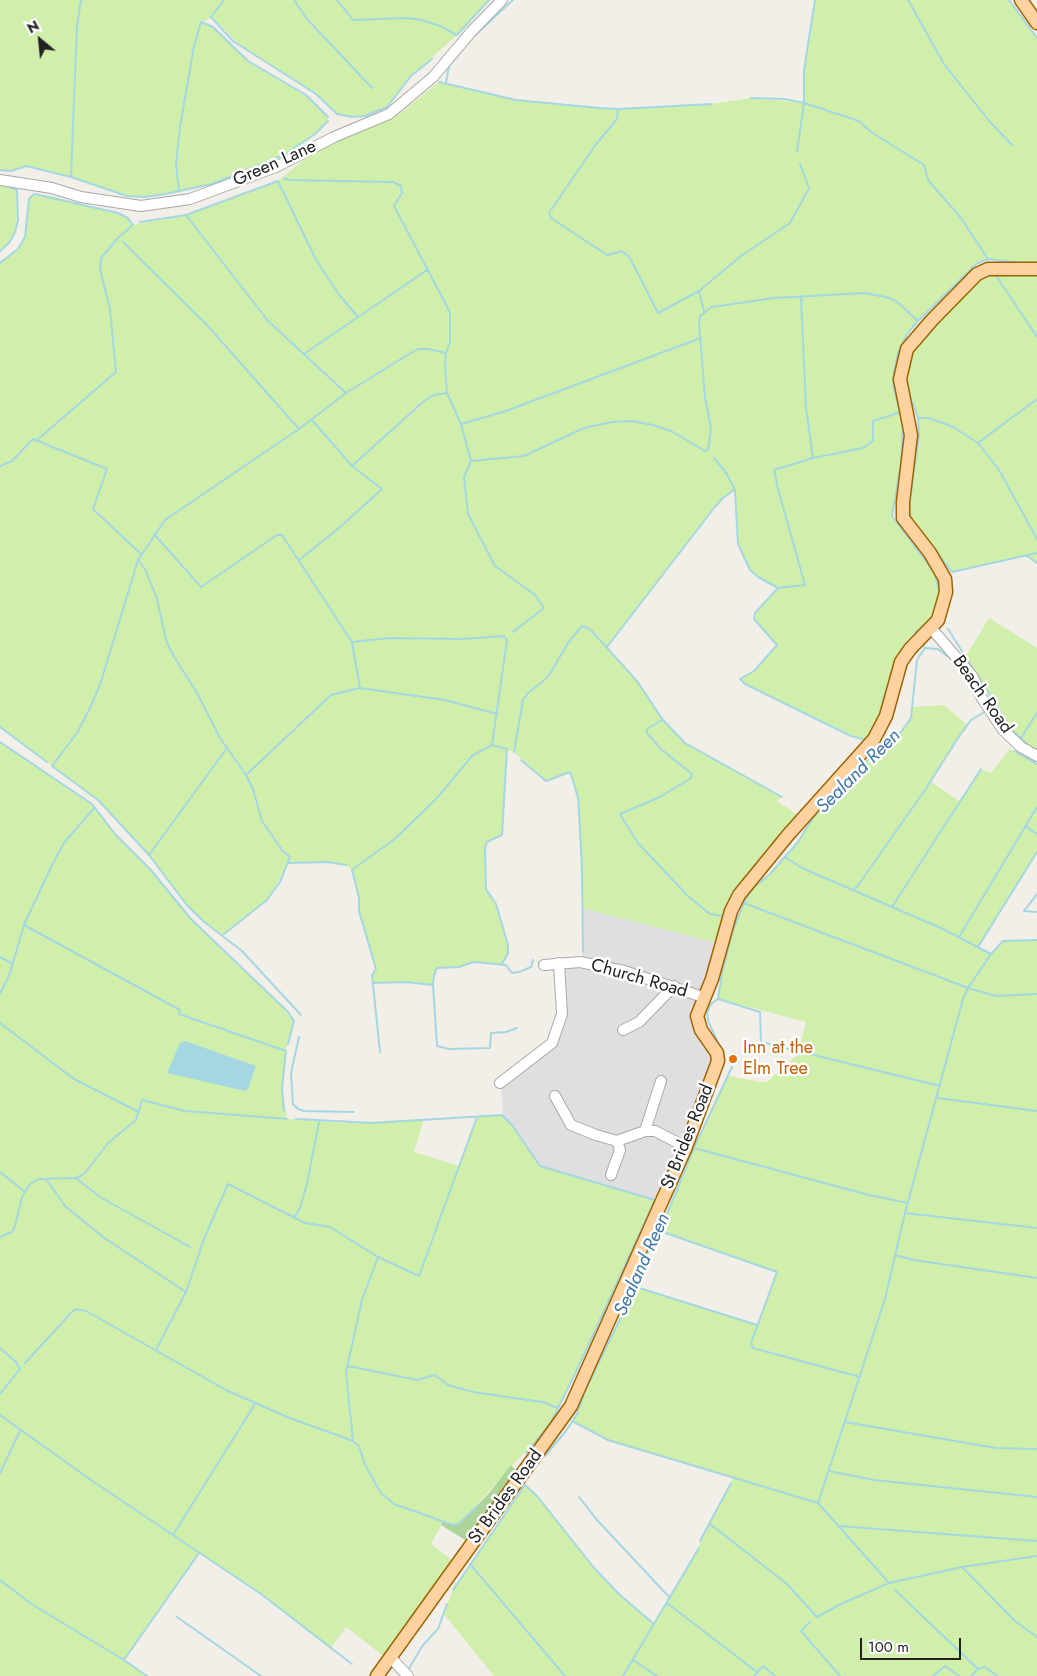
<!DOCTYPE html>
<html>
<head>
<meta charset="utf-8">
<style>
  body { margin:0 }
  #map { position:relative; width:1037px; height:1676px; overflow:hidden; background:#f2eee8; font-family:Jost,sans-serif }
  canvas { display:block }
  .north { position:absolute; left:15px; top:15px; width:50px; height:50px; -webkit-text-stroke:4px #fff; paint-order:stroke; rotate:332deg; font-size:14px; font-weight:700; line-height:20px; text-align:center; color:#222 }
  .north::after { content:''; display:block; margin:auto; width:18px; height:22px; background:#222; clip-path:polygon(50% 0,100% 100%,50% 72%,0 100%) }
  .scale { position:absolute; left:860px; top:1638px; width:101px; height:22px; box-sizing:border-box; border:2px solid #222; border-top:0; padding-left:6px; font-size:15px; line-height:18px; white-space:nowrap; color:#222; -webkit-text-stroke:4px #fff; paint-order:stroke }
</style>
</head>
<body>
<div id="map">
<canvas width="1037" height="1676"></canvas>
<div class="north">N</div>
<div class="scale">100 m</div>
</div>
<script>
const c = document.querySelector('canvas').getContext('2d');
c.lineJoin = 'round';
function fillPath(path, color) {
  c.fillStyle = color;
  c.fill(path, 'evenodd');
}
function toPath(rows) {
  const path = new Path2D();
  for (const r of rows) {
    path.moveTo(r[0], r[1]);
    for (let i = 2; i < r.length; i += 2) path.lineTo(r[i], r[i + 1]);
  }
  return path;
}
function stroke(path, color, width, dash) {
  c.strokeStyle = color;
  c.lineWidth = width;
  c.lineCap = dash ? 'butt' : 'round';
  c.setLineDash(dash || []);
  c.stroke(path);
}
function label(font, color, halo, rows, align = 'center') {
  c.font = font + ' Jost,sans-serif';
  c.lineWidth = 5;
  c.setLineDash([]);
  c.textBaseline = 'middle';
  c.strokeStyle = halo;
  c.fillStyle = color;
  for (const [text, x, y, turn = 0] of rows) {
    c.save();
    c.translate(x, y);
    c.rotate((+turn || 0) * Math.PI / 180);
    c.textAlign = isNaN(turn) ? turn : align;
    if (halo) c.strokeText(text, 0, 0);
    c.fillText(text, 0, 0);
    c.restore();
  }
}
fillPath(toPath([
  [582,908,718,943,697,1016,717,1053,661,1202,540,1166,512,1125,502,1115,503,1104,500,1083,552,1043,562,1014,559,963,580,962,583,952]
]), '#e0dfdf');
fillPath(toPath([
  [0,0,489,0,457,35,411,76,387,107,365,116,352,117,337,114,316,93,245,50,212,17,202,22,213,27,248,61,315,102,328,117,328,121,315,134,284,155,212,184,145,197,127,196,71,177,26,166,11,171,0,170],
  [815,0,1009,0,1037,38,1037,263,988,259,976,264,918,321,907,334,898,353,893,386,903,422,901,463,892,516,933,570,937,579,940,595,937,609,927,625,915,632,906,641,894,663,876,724,865,741,745,684,740,679,754,671,777,645,754,619,755,613,778,588,758,577,750,570,738,544,734,490,723,498,714,508,607,647,637,681,663,720,685,743,782,797,777,801,799,816,749,872,728,903,718,943,582,908,578,798,570,772,546,781,514,752,507,750,502,835,487,842,485,848,486,889,496,904,508,945,508,954,501,965,474,962,459,967,437,968,433,985,405,982,373,983,372,975,376,968,359,911,359,898,352,870,346,865,327,862,289,863,267,900,223,935,203,921,186,904,149,855,98,800,0,727,0,263,18,249,25,237,30,196,34,194,51,196,118,213,128,218,133,225,186,215,278,181,306,158,348,136,399,114,439,82,516,100,618,109,712,104,751,98,803,103,804,70],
  [0,185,17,190,18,206,15,232,9,243,0,251],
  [994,272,1037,274,1037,563,1027,556,952,572,911,517,909,507,919,435,918,419,909,394,907,366,918,345,938,320,973,288,973,283],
  [989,618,1037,648,1037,750,1029,746,1012,730,966,656],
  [944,705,967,725,930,781,960,802,981,769,991,773,1010,749,1037,764,1037,852,978,947,991,954,1003,941,1037,940,1037,1676,494,1676,444,1614,453,1590,525,1485,537,1496,595,1569,620,1595,654,1623,699,1549,700,1541,731,1483,733,1477,608,1440,572,1421,626,1307,633,1286,758,1325,777,1272,660,1231,694,1148,719,1092,729,1076,760,1082,767,1082,795,1057,804,1053,799,1051,806,1022,718,999,722,973,733,930,751,890,770,874,798,842,813,818,840,786,862,765,901,732,911,718,913,707],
  [0,742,92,804,115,834,150,869,191,919,288,1012,294,1021,286,1051,282,1089,287,1119,343,1123,424,1119,414,1152,459,1166,477,1117,502,1115,512,1125,540,1166,655,1200,575,1374,550,1424,460,1523,453,1525,443,1522,431,1544,453,1561,385,1657,346,1627,330,1649,261,1594,200,1553,124,1660,147,1676,0,1676]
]), '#cfefab');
fillPath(toPath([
  [511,1465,517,1472,467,1541,441,1525,443,1522,453,1525,460,1523,490,1492]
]), '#add59a');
fillPath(toPath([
  [185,1041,256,1066,248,1089,245,1091,167,1073,180,1043]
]), '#a5d7e3');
stroke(toPath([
  [224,0,211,17,233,41,316,94,337,114,352,117,365,116,387,107,411,76,432,59],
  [294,0,307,19,372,88],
  [337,0,353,20,406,18,422,20,440,26,457,35,489,0],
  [908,0,944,64,990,122,1012,145],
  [1009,0,1037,38],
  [439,82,516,100,599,108,618,109,712,104],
  [446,83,449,66,472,38,513,0],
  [751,98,785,99,804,103,859,121,871,132,924,165,928,180,961,218,988,259],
  [618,109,617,119,594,147,549,213,551,218,607,255,622,251,630,258,658,313,699,291,741,256,790,223,809,188,800,164],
  [797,152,804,103,804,70,815,0],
  [0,170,11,171,26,166,71,177,127,196,145,197,165,194,212,184,284,155,315,134,328,121],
  [71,177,77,26,81,0],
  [284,178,289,180,393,182,401,186,402,193,394,206,450,312,450,343,446,353,445,367,447,393,461,424,471,461,464,477,468,514,495,566,535,595,544,608,513,632],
  [179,190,176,164,180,127,194,46,201,22,213,27,248,61,306,95,328,117],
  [186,215,268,321,346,393],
  [140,222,186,215,278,181,315,258,337,292,357,316],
  [123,242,207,325,299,429],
  [0,251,9,243,15,232,18,220,17,190,7,186],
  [0,263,18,249,25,237,29,199,34,194,118,213,128,218,133,225,118,238,101,258,100,269,110,309,116,372,37,440],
  [995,274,1037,337],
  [699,292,704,311],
  [801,297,806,407,813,458],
  [304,354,427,270],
  [899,408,893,386,894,371,898,353,907,334,918,321,976,264,988,259,1022,263],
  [918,418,929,418,953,427,978,443,999,470,1037,539],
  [461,424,506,411,701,338],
  [903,425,901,463,892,516,931,568],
  [978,443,1037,399],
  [714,458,727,474,735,490,738,544,750,570,758,577,778,588,805,585,778,489,774,470,813,458,863,448,873,441,873,421,901,412],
  [471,461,524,456,584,428,612,422,632,421,653,425,671,431,705,451,708,450,711,429,705,397,699,324,700,316,712,307,774,298,864,293,886,297,896,301,918,321],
  [0,466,12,461,33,439,107,469,93,509,141,554],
  [352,466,424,401,434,395,447,393],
  [911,519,909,507,919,435,918,418,913,403],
  [154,534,201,587,277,535,282,535,352,642,360,688],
  [928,540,952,572,1037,553],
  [1027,556,1037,563],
  [138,560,145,569,157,599,166,640,173,655,197,693,220,738,246,775,253,789,262,821,282,850,290,857,280,882,267,900,224,934],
  [299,560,339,528,382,489,352,466,312,420],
  [935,574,940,594],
  [778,588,755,613,754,619,777,645,754,671,740,679,745,684,851,736,866,740],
  [948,629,1012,730,1029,746,1037,750],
  [917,635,915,632,922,627],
  [352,642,389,638,462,639,504,636,507,640,492,745],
  [607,647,714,508,723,498,734,490],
  [925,648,938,649,947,656],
  [879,717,886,690],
  [662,720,647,729,647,733,661,749,692,774,691,778,660,797,620,814,638,843,688,896,710,914,723,916],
  [0,727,47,762],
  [1021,738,1037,713],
  [0,742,92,804,115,834,150,869,191,919,288,1012,294,1021,288,1044],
  [1014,751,1037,764],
  [514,752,523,700,528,693,548,677,568,643,582,626,590,629,637,681,663,720,685,743,782,797],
  [521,760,546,781,570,772,573,781,578,798,582,863,583,952],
  [246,775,331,695,360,688,445,700,497,714],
  [1025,826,1037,834],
  [149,855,227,748],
  [785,857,802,868,943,929,991,954],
  [289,863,327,862,346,865],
  [744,879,772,845],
  [854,891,925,790,958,738,971,720,986,711],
  [1037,894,1024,911,1037,912],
  [744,903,968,988,996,996,1037,994],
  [892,907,981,769],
  [24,925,180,1010,179,1014,286,1051,282,1089,284,1111],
  [959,937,1037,807],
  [978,947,1037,852],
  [0,957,13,964],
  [373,983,405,982,433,985],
  [0,994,10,973,24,925,52,865,64,843,94,808],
  [718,999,760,1012,761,1042,940,1086],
  [301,1015,242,951,203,921,186,904,149,855,98,800,52,766,77,733,89,710,100,685,138,560,165,520,299,429,346,393,401,359,418,349,428,349,446,353],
  [0,1023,74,1079,139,1112],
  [517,1028,506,1032,491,1033,490,1048,449,1049,437,1046,433,985,434,975,437,968,459,967,473,962,506,965,512,973,519,972,531,967,533,960],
  [299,1037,291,1073,293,1104,298,1109,304,1111,354,1112],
  [717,1040,708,1021,707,1013,711,1004,718,999,722,973,733,930,744,903,751,890,770,874,798,842,813,818,840,786,862,765,901,732,911,718,917,660,925,648,922,643],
  [380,1052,372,975,376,969,359,911,359,898,352,870,396,838,437,798,472,756,492,745,507,749,502,835,487,842,485,848,486,889,496,904,508,945,508,954,501,965],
  [938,1098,1037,1111],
  [296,1119,373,1123,502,1115,512,1125,540,1166,655,1200,575,1374,550,1424,526,1453],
  [694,1148,869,1195,908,1203],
  [0,1172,24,1191],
  [76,1178,100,1197,190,1247],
  [46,1179,65,1206,103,1237,186,1292],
  [905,1213,1037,1228],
  [294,1218,300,1208,307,1184,319,1122],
  [660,1231,777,1272,751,1343,753,1348,860,1377],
  [0,1237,12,1232,15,1226,22,1197,30,1184,39,1179,76,1178,84,1174,109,1142,136,1120,142,1100,185,1111,287,1119],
  [895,1255,914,1260,1037,1278],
  [633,1286,757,1325],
  [0,1348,16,1362,20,1369,0,1394],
  [156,1350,186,1292,204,1239,228,1184,305,1223,330,1227,378,1257,419,1276,477,1117],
  [25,1363,72,1312,76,1309,86,1311,226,1390,287,1417,353,1441,359,1446,365,1465,381,1493,394,1504,453,1525,460,1523,477,1506],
  [348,1366,417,1380,435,1375,448,1385,473,1392,542,1402,558,1408],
  [0,1415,91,1480,261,1594,352,1664],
  [572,1421,608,1440,818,1503,889,1583],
  [845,1422,996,1448,1037,1449],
  [353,1441,346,1372,362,1300,378,1257],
  [545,1456,566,1431,577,1414,585,1391,626,1307,640,1267,660,1231,694,1148,732,1067],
  [829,1471,874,1480,1037,1497],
  [0,1473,20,1431],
  [579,1497,597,1520,670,1598],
  [818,1503,885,1299,905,1213,963,999,968,988,991,954,1003,941,1037,940],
  [710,1524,787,1584,817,1617,841,1604,889,1583,962,1567,1037,1556],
  [839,1526,1037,1541],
  [173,1535,255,1404],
  [700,1541,731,1483],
  [470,1564,565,1676],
  [962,1567,1015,1621,1037,1637],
  [0,1580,33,1605,124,1660,147,1676],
  [453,1590,525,1485,537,1496,595,1569,620,1595,654,1624],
  [895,1590,978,1669],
  [667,1603,757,1672],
  [177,1617,261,1676],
  [810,1622,801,1631,840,1676],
  [124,1660,199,1553],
  [633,1660,657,1676],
  [408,1670,423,1645,438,1629,447,1604],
  [623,1676,699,1548],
  [754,1676,763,1666,775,1676],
  [933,1676,945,1666,959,1676],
  [971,1676,978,1669,985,1667,997,1676]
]), '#a5d7e3', 2);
const minor = toPath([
  [0,180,52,188,81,197,141,206,190,199,276,167,334,137,389,114,433,77,471,32,502,0],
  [932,629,973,677,980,695,1003,730,1021,747,1037,756],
  [544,965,580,962,624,971,703,997],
  [623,1030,639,1022,674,986],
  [500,1083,552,1043,562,1014,559,963],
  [555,1096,571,1125,596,1135,617,1141,645,1131,655,1131,686,1147],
  [645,1131,661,1081],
  [611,1175,620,1150,617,1141],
  [391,1658,408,1676]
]);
const major = toPath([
  [1021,0,1037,23],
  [377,1676,571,1406,686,1147,718,1061,717,1053,701,1030,697,1016,712,979,731,911,739,895,788,835,874,739,886,716,901,662,910,649,938,620,946,592,945,579,930,553,903,518,903,502,911,435,900,379,907,349,932,320,977,274,988,269,1037,269]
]);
stroke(minor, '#a9a9a9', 12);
stroke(major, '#9f6400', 15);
stroke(minor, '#fff', 10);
stroke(major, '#ffd2a0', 12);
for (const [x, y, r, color] of [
  [733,1059,5,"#e8710a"]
]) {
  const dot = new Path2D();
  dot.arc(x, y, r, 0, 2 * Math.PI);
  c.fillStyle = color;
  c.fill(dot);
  stroke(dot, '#fff', 2);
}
label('18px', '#222', '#fff', [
  ["Green Lane",275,164,-24],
  ["Beach Road",982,695,55],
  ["Church Road",639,979,16],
  ["St Brides Road",688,1137,-68],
  ["St Brides Road",506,1497,-54]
]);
label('18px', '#c56008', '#fff', [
  ["Inn at the",743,1049],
  ["Elm Tree",743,1070]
], 'left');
label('italic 19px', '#4078aa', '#fff', [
  ["Sealand Reen",859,772,-45],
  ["Sealand Reen",643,1265,-66]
]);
</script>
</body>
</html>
